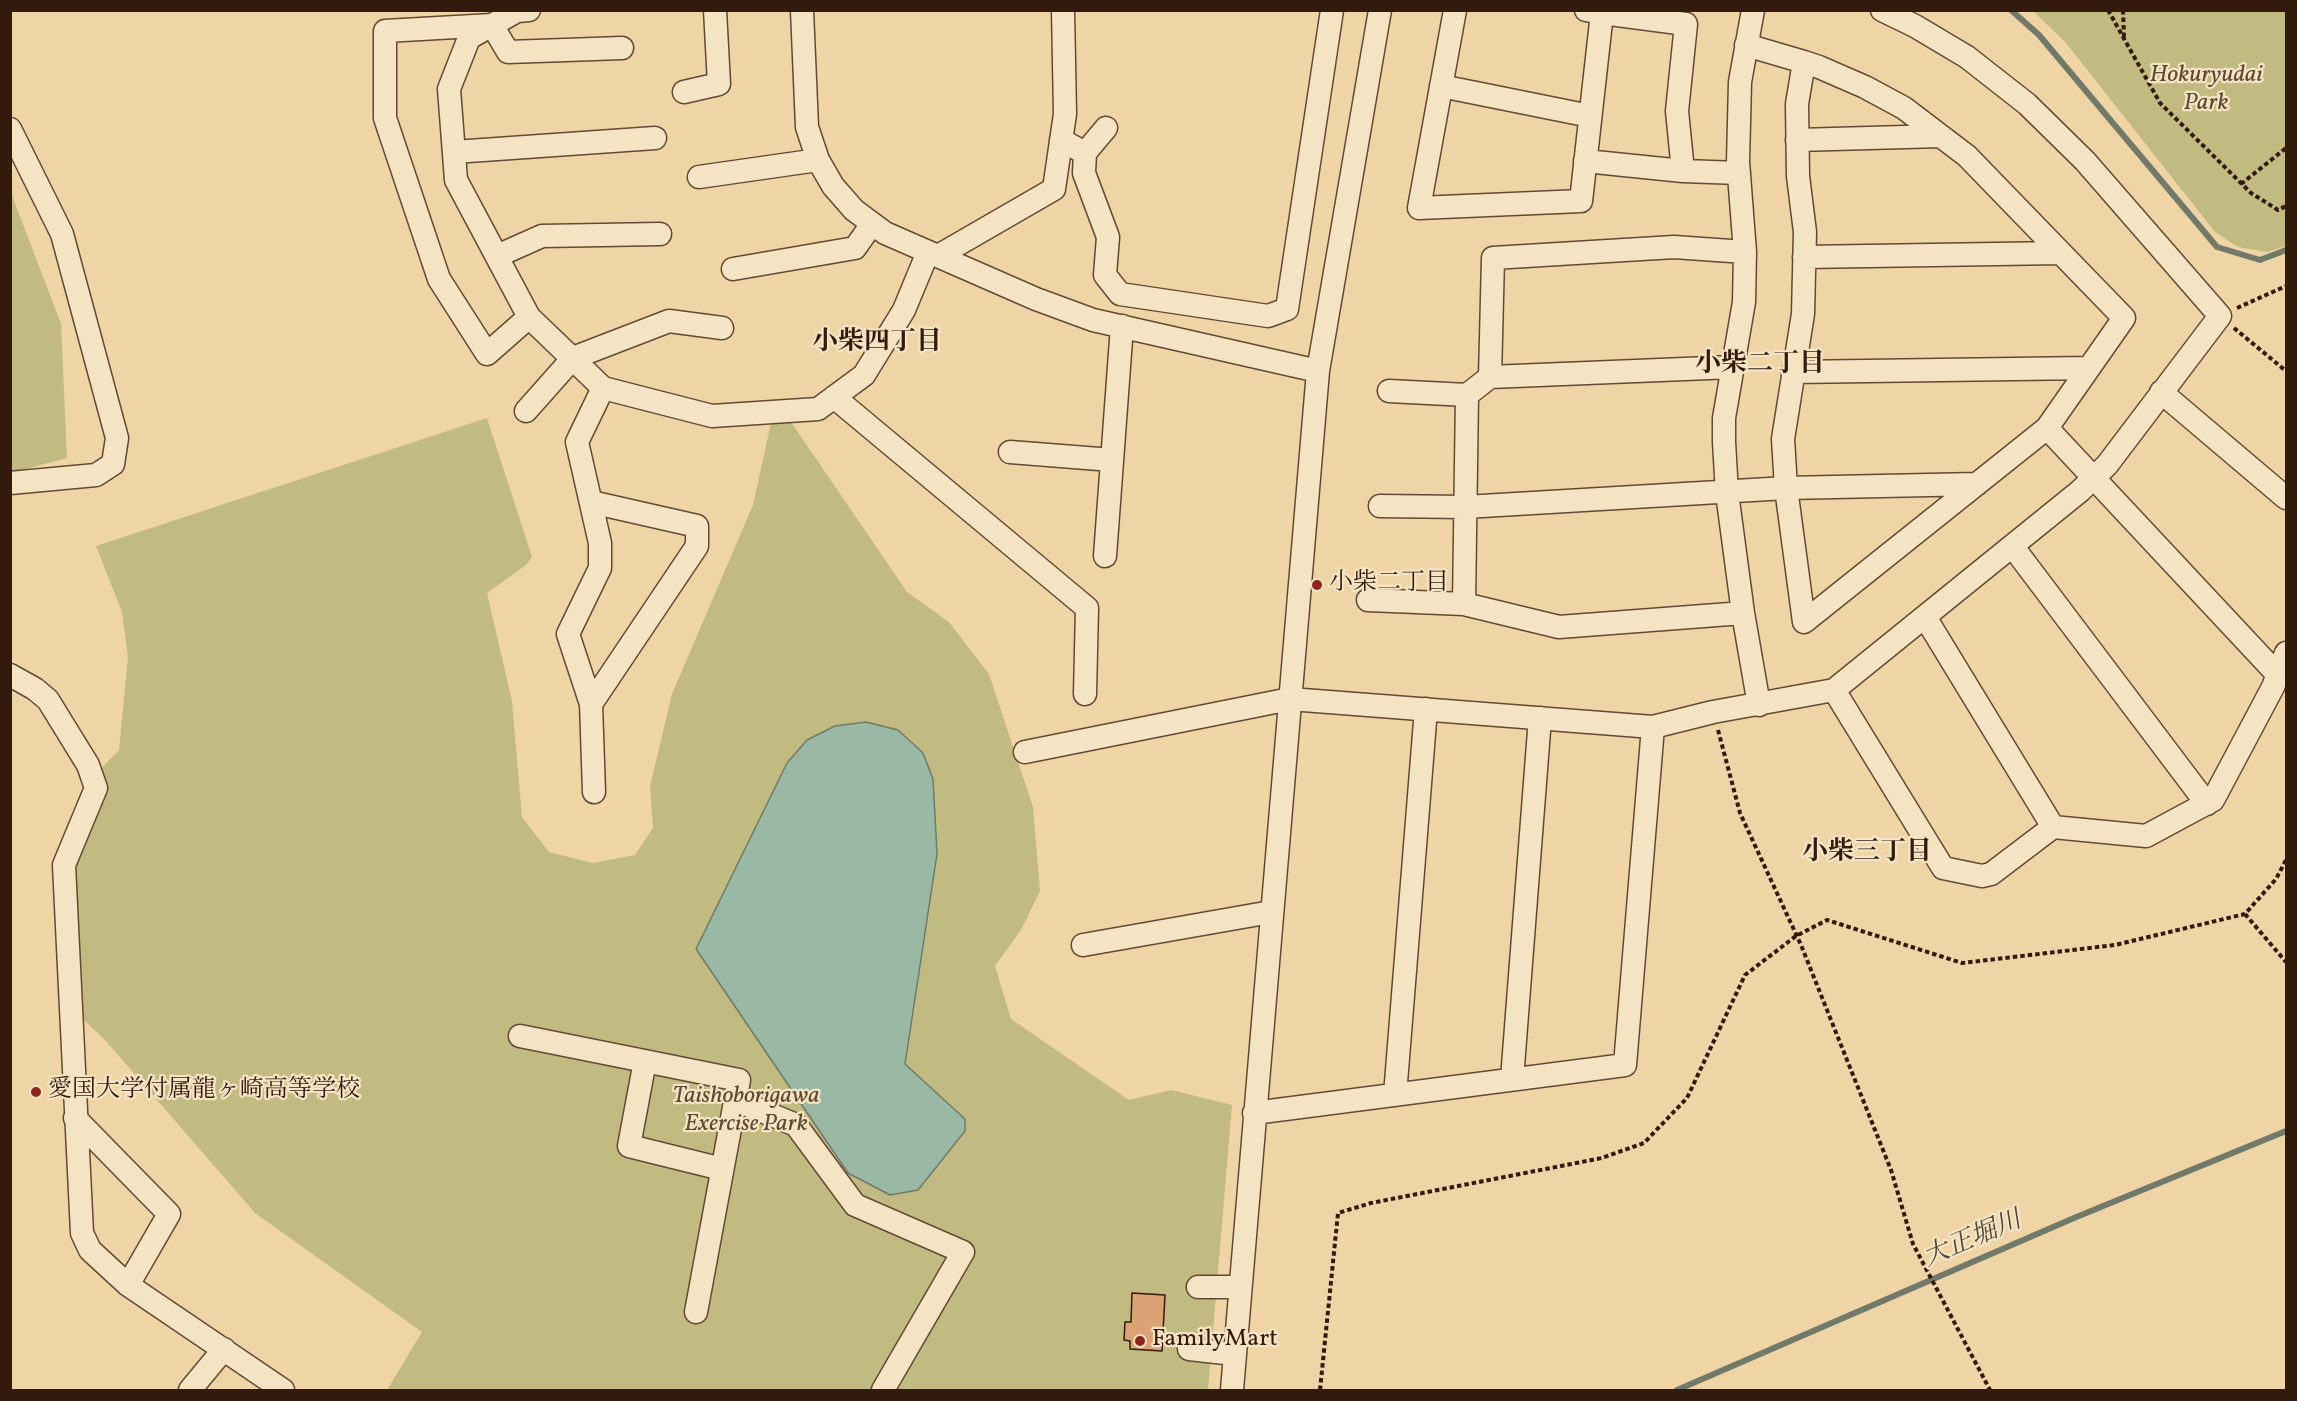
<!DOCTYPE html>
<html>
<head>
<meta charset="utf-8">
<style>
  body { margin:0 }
  #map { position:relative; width:2297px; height:1401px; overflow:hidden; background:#efd5a5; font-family:Vollkorn,serif }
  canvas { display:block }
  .frame { position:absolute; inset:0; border:12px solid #331a0d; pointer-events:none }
</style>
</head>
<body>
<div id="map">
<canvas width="2297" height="1401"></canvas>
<div class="frame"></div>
</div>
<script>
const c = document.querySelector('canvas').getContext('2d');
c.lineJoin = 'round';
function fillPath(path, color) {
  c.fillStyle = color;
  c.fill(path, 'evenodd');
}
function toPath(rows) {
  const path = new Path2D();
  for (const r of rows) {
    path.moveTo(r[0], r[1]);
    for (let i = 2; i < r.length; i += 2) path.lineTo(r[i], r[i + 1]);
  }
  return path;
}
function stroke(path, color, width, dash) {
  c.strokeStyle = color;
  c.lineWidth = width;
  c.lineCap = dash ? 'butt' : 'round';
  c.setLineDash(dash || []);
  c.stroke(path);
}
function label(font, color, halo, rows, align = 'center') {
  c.font = font + ' Vollkorn,"Noto Serif JP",serif';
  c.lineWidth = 4.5;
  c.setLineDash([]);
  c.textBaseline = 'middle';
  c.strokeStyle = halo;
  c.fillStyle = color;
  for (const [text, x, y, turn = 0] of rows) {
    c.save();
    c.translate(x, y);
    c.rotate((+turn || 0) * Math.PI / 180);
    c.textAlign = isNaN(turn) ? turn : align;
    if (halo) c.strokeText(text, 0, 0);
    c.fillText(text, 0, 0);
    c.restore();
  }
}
fillPath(toPath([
  [2033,11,2286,11,2286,246,2267,252,2238,247,2215,232,2066,43],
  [10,190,61,324,67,458,11,473],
  [776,400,907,592,949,622,989,674,1033,807,1040,891,1021,930,995,966,1011,1019,1129,1100,1171,1090,1232,1105,1208,1390,387,1390,422,1332,255,1213,105,1040,65,1002,62,841,92,778,119,750,128,657,122,612,96,546,487,418,532,557,526,565,487,593,512,701,522,817,549,852,593,863,635,855,653,828,650,786,672,694,753,505]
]), '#c1bb81');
const water = toPath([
  [866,722,898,730,923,753,933,779,937,854,905,1064,965,1119,965,1131,918,1190,890,1195,848,1173,696,949,787,763,807,740,835,726,866,722]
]);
fillPath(water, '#9ab9a5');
stroke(water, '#717968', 1.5);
stroke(toPath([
  [2011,10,2039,35,2217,247,2260,260,2286,250],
  [1677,1390,2074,1218,2286,1131]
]), '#717968', 6);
const building = toPath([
  [1132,1293,1165,1295,1162,1351,1130,1349,1130,1341,1124,1340,1125,1322,1131,1322,1132,1293]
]);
fillPath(building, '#dba276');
stroke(building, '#331a0d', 1.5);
const minor = toPath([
  [529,10,517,11,469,38,449,89,456,180,529,317,603,388,712,416,818,409,864,375,904,310,928,252],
  [802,10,807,127,818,160,833,186,854,210,885,233,1036,299,1093,320,1318,371],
  [1455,10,1419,208,1581,201,1602,13,1586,10],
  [1753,10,1740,82,1738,162,1745,252,1744,302,1724,418,1724,442,1727,493,1743,613,1759,705],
  [1746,45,1804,62,1819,67,1865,87,1904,108,1967,156,2124,318,2047,428,1804,622,1786,488,1783,439,1803,314,1805,232,1798,176,1797,104,1804,62],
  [1441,86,1590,116],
  [684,92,719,84,715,10],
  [10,129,62,234,117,438,113,464,96,475,10,483],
  [1061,140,1085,153,1084,173,1108,237,1105,275,1120,294,1268,316,1287,309,1332,10],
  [1797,140,1941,136],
  [454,152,655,138],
  [1085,153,1106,128],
  [1585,161,1683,171,1677,111,1686,24,1602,13],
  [1683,171,1739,173],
  [699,177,818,160],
  [497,256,542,236,660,234],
  [938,256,1054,189,1065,114,1063,10],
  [1804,257,2060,253],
  [733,269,855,248,872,224],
  [529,317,487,354,439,279,385,118,385,31,492,25,508,52,622,48],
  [1793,372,2088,368],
  [1490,377,1733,367],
  [1389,391,1467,395],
  [2161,392,2286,498],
  [834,397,1087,608,1085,694],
  [526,411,573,358,669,321,722,328],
  [2047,428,2278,675],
  [1010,452,1112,460],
  [591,502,697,526,697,546,591,704],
  [1380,506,1465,507,1786,488,1977,484],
  [2013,547,2207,804],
  [1105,556,1122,326],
  [1368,600,1464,604,1467,395,1490,377,1493,258,1674,247,1745,252],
  [1464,604,1559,627,1743,613],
  [1925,617,2053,827],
  [10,675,35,689,48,700,88,765,96,788,64,865,82,1233,90,1250,128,1285,283,1390],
  [1834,690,1943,868,1982,876,1991,874,2053,827,2146,836,2213,800,2273,687,2286,653],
  [1025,752,1290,699,1653,727,1713,712,1834,690,2080,491,2107,465,2220,316,2085,161,2027,104,1967,57,1915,26,1882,10],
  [594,792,591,704,568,634,600,568,600,543,577,442,603,388],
  [1083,945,1271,912],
  [520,1036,739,1080,696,1312],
  [645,1061,629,1146,722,1169],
  [1512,1079,1540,718],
  [1395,1095,1426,709],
  [735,1100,796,1125,855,1205,963,1252,883,1390],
  [1254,1113,1625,1065,1653,727],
  [75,1118,169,1214,128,1285],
  [1198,1287,1240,1287],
  [1189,1349,1234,1354],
  [190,1390,224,1349],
  [1232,1390,1318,371,1380,10]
]);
stroke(minor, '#624933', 25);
stroke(toPath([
  [2108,10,2160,103,2251,193,2278,210,2286,206],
  [2123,10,2124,37],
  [2241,184,2286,148],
  [2237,308,2286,286],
  [2234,328,2286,371],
  [1718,730,1740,813,1801,945,1891,1170,1913,1244,1990,1390],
  [2245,914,2286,962],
  [1320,1390,1338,1213,1371,1203,1602,1158,1644,1143,1687,1098,1745,975,1796,936,1827,920,1962,963,2115,945,2245,914,2276,879,2286,860]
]), '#331a0d', 4, [4.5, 3]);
stroke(minor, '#f5e4c4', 22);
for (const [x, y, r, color] of [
  [1317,585,6,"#8f2418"],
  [36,1092,6,"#8f2418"],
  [1140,1341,6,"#8f2418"]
]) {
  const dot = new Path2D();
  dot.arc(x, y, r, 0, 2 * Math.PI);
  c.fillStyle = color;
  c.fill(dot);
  stroke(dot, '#f5e4c4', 2);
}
label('italic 24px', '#5e4a30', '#f5e4c4', [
  ["Hokuryudai",2206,77],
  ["Park",2206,105],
  ["Taishoborigawa",746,1098],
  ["Exercise Park",746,1126]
]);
label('24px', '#331a0d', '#f5e4c4', [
  ["小柴二丁目",1329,585],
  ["愛国大学付属龍ヶ崎高等学校",48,1092],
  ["FamilyMart",1152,1341]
], 'left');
label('bold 26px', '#331a0d', '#f5e4c4', [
  ["小柴四丁目",877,344],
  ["小柴二丁目",1760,366],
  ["小柴三丁目",1867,854]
]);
label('italic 26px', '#524a3b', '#f5e4c4', [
  ["大正堀川",1973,1241,-23]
]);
</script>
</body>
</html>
